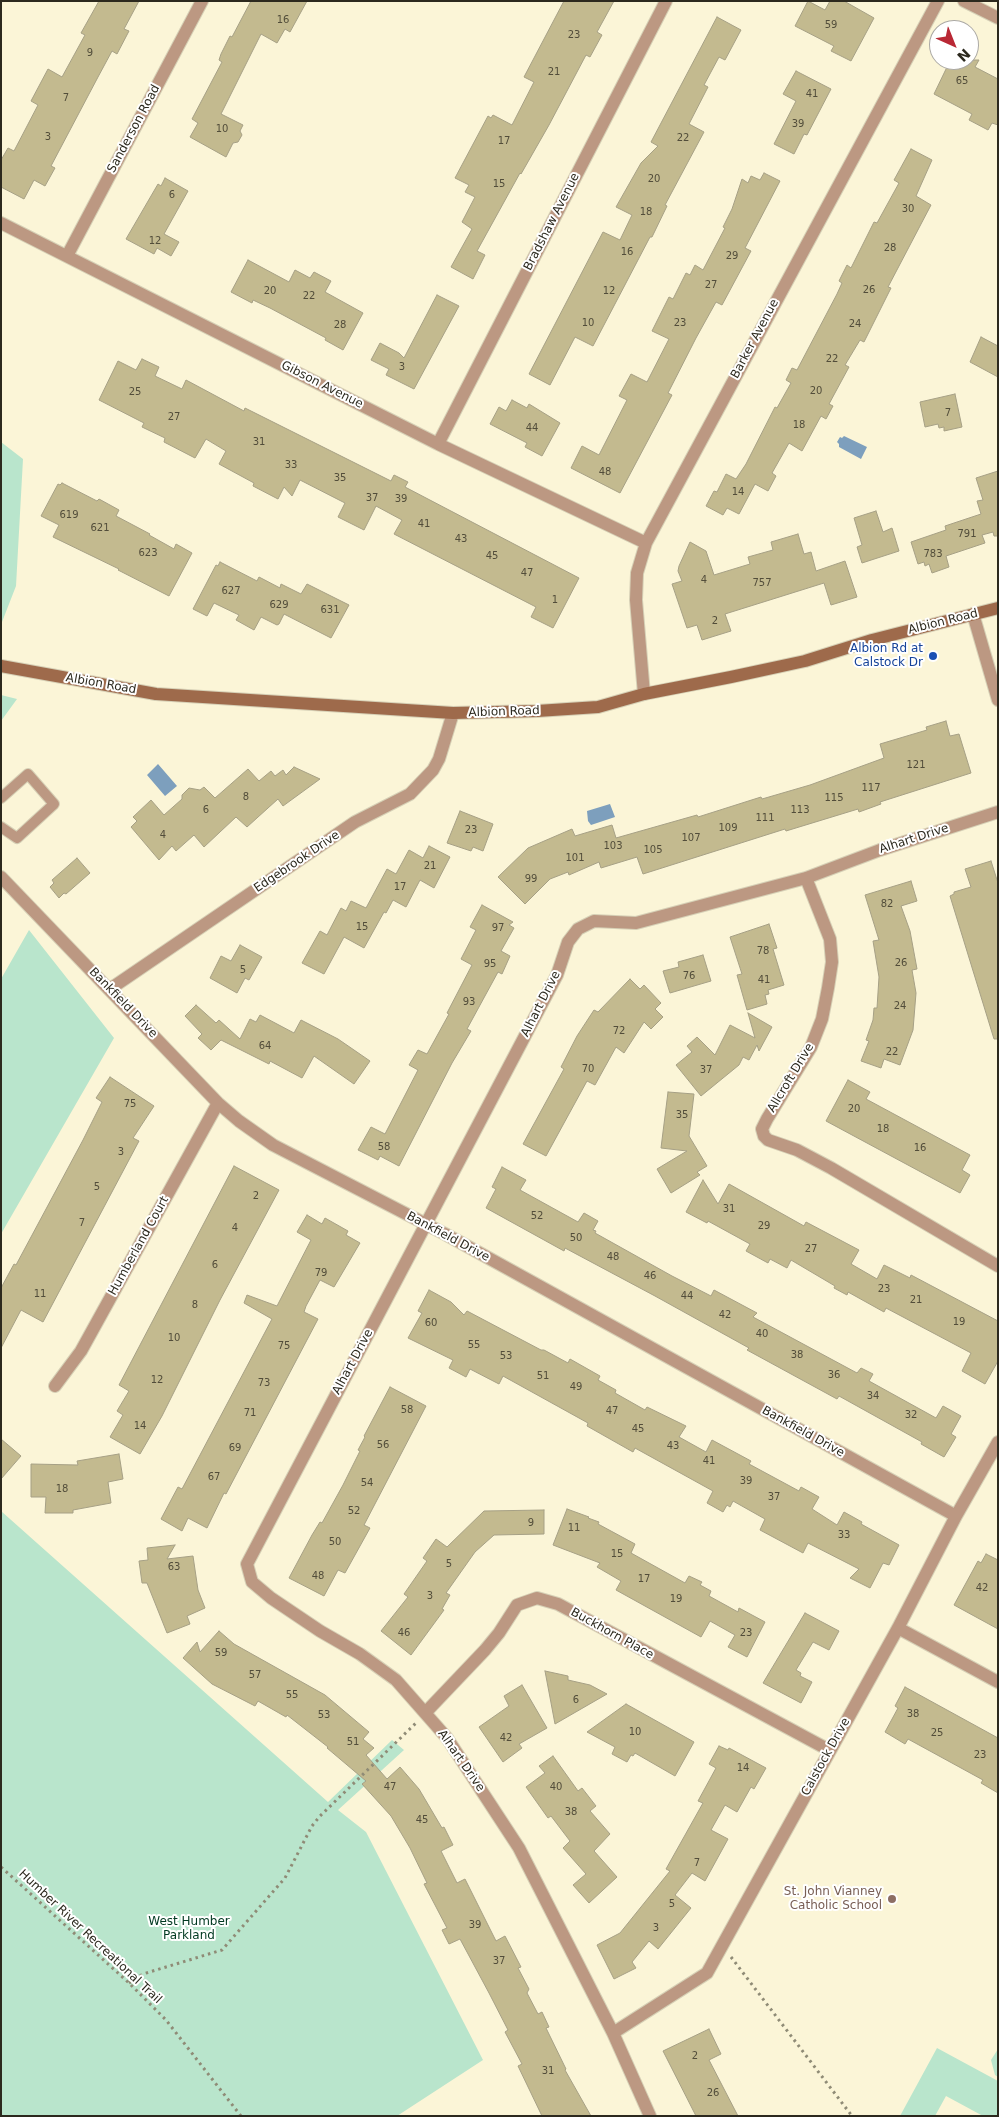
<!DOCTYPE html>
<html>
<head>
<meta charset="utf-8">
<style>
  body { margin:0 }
  #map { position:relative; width:999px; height:2117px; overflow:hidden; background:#fbf5d7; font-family:"DejaVu Sans",sans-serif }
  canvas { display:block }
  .frame { position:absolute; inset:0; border:2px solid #2c291e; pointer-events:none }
  .north { position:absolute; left:929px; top:20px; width:50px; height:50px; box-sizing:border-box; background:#fff; border:1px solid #aba9a5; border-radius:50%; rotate:136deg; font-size:14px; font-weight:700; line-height:20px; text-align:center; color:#2c291e }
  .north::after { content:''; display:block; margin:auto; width:18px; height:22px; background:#b92835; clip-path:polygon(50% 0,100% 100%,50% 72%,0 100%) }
</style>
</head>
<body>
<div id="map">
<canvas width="999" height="2117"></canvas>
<div class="frame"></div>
<div class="north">N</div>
</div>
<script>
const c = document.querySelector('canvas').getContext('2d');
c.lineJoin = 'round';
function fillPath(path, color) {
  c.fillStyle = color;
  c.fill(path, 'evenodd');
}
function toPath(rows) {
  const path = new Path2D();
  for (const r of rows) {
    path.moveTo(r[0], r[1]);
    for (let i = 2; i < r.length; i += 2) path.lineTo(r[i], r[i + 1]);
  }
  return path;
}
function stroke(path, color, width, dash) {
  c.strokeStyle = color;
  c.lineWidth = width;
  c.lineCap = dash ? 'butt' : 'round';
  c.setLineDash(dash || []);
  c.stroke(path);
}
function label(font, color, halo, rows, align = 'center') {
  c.font = font + ' "DejaVu Sans",sans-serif';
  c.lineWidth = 4;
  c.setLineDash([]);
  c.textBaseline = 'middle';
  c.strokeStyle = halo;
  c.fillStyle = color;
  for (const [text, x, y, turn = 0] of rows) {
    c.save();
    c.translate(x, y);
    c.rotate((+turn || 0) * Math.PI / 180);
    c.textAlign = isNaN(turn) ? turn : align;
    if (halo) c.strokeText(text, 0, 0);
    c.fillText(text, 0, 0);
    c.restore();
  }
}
fillPath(toPath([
  [1,442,23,459,16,586,2,622],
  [1,695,17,699,1,721],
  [29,930,114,1038,1,1234,1,979],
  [1,1511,328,1802,392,1740,404,1750,338,1810,366,1832,483,2060,397,2116,1,2116],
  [937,2048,998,2081,998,2116,983,2116,946,2096,935,2116,900,2116],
  [998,2049,998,2077,995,2075,991,2060]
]), '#b9e5cc');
fillPath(toPath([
  [844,436,867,447,861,459,839,447,839,444,837,442,840,437,842,438],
  [158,764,177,786,165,796,147,775],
  [610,804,615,817,591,825,588,821,587,811]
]), '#7d9fbd');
const building = toPath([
  [99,1,139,1,124,29,129,31,117,54,112,51,98,77,51,166,55,168,45,186,34,180,24,199,1,187,1,160,8,148,14,151,38,105,31,101,48,69,62,77,85,35,81,33,99,1],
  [251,1,307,1,290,32,285,29,277,43,261,34,221,114,243,125,240,131,242,135,238,142,233,143,226,157,190,137,198,123,192,119,222,62,219,60,221,54,230,36,232,37,251,1],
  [564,1,614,1,597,32,602,35,590,57,586,55,549,125,521,174,520,173,477,251,485,255,473,279,451,267,472,229,462,222,475,197,465,192,469,185,455,178,488,116,491,118,493,115,512,125,534,82,524,77,564,1],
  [808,1,825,10,830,1,844,1,874,18,851,61,831,51,834,46,795,26,808,1],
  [717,17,741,30,725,60,719,57,704,85,708,87,689,124,704,132,665,205,667,206,652,237,650,237,593,346,575,337,550,385,529,374,603,232,620,240,632,215,616,207,641,163,658,146,651,142,717,17],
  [954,60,979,60,975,67,998,79,998,125,992,123,988,130,969,120,972,114,934,94,947,67,950,68,954,60],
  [796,71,831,89,807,135,804,134,794,154,774,144,796,101,783,94,796,71],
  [911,149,932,160,916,196,931,205,888,287,891,288,864,342,860,340,845,365,849,367,829,404,833,406,826,419,821,416,802,451,789,443,772,473,776,476,768,491,755,484,739,514,727,508,723,515,706,506,714,491,717,492,726,474,736,479,746,464,775,407,777,408,791,383,786,380,792,368,797,370,837,294,842,283,839,281,847,265,851,268,874,222,877,223,899,183,894,180,911,149],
  [764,173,780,181,745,248,751,251,722,305,716,302,696,338,668,393,672,395,620,493,571,468,582,446,599,455,627,400,619,396,631,374,647,382,669,339,652,331,669,297,673,299,686,273,690,275,695,265,703,270,725,228,723,227,732,209,742,179,748,183,751,176,760,180,764,173],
  [165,178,188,191,164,234,179,242,171,256,157,248,154,254,126,239,158,184,161,186,165,178],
  [248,260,289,282,295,270,310,278,314,272,331,281,325,292,363,313,343,350,325,340,326,338,270,308,253,300,252,303,231,292,248,260],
  [437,295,459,306,414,389,386,375,389,369,371,360,380,343,399,353,404,358,437,295],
  [981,337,998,346,998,377,970,362,981,337],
  [142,359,159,367,155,376,182,389,186,380,244,411,245,408,391,481,394,475,408,482,405,487,579,578,553,628,531,617,536,607,394,534,402,520,376,506,364,530,338,517,345,503,300,480,292,496,284,487,278,499,253,486,254,483,219,464,226,451,206,439,195,458,164,442,165,438,142,427,144,423,99,400,118,361,136,370,142,359],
  [955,394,962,427,944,431,944,427,939,428,938,424,925,427,920,402,955,394],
  [512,400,527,408,529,404,560,423,542,456,525,447,527,443,490,424,499,407,506,411,512,400],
  [998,471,998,536,994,536,993,532,982,535,985,543,946,556,949,567,932,573,929,564,925,566,924,562,918,564,911,542,946,530,945,526,981,514,977,501,983,500,976,478,998,471],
  [62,483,97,501,99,499,119,510,116,516,150,534,149,535,174,549,176,544,192,553,169,596,118,570,119,569,53,537,59,525,41,516,58,484,60,485,62,483],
  [876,511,883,532,892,528,899,551,862,563,857,547,862,545,854,518,876,511],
  [798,534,804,554,811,552,816,571,845,561,857,597,831,605,824,583,725,614,731,631,702,640,697,625,687,628,672,584,682,581,678,571,679,566,690,542,706,551,714,575,750,564,748,557,773,550,771,542,798,534],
  [220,562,257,581,259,577,280,588,281,584,301,594,307,584,349,605,331,638,284,614,279,624,277,625,261,617,254,630,236,620,239,615,214,603,207,616,193,609,216,565,218,566,220,562],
  [946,721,950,736,959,734,971,773,880,802,881,804,859,812,858,809,786,831,785,829,643,874,637,857,601,868,599,862,569,875,568,872,550,879,525,904,498,877,528,848,572,829,575,836,612,825,616,838,697,815,698,817,761,797,762,799,810,785,884,758,880,744,927,730,926,727,946,721],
  [294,767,320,779,283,806,278,799,247,827,236,817,204,847,194,835,176,851,172,846,159,860,131,827,137,821,133,817,151,800,164,815,182,799,182,795,189,788,200,790,204,787,215,798,248,769,259,781,271,771,275,776,283,770,286,775,294,767],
  [460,811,493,824,483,851,473,847,471,851,447,843,460,811],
  [429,846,450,857,434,888,420,880,406,907,393,900,386,913,384,912,364,948,344,937,324,974,302,963,320,931,327,935,341,908,346,911,351,901,366,908,387,869,396,874,409,850,423,858,429,846],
  [77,858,90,873,66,894,64,893,59,898,50,887,54,883,52,880,77,858],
  [991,861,998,883,998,1039,994,1039,950,896,954,894,954,892,971,887,965,869,991,861],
  [911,881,917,901,901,906,910,931,917,969,912,970,916,993,913,1030,900,1065,884,1059,881,1068,861,1061,869,1041,866,1040,873,1020,874,1008,877,1008,879,977,873,941,879,940,865,895,911,881],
  [482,905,513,922,509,925,514,928,501,951,510,956,502,974,498,972,467,1029,471,1031,452,1063,399,1166,380,1156,378,1160,358,1150,371,1127,385,1134,418,1070,409,1065,418,1050,427,1054,449,1014,447,1013,472,965,461,959,476,930,470,927,482,905],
  [769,924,777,948,773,949,784,985,768,990,769,994,765,995,767,1004,747,1010,737,975,742,974,730,937,769,924],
  [240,945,262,957,249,980,245,978,237,993,210,978,221,956,231,961,240,945],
  [703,955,711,981,670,993,663,971,679,967,678,962,703,955],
  [630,979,640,989,644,985,661,1003,655,1009,663,1017,651,1029,644,1022,624,1053,616,1047,595,1085,587,1081,546,1156,523,1144,564,1069,561,1067,577,1036,594,1010,598,1012,630,979],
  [196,1005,216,1023,219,1020,240,1039,250,1019,256,1022,260,1015,294,1033,301,1020,338,1039,370,1061,354,1084,314,1056,302,1078,270,1061,269,1064,221,1040,211,1050,198,1038,202,1034,185,1016,196,1005],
  [748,1013,772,1027,759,1051,757,1045,749,1060,743,1057,739,1065,701,1096,676,1065,692,1052,687,1046,697,1037,715,1055,730,1025,755,1038,748,1013],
  [110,1077,154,1106,133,1138,139,1141,43,1322,21,1310,1,1348,1,1288,14,1264,16,1265,83,1140,102,1102,96,1098,110,1077],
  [848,1080,870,1092,866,1099,970,1155,962,1170,970,1175,960,1193,826,1121,848,1080],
  [668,1092,694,1094,689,1136,707,1166,697,1172,700,1175,671,1193,657,1169,687,1151,661,1148,668,1092],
  [234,1166,279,1190,220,1300,162,1416,140,1454,110,1437,123,1415,117,1411,129,1391,119,1385,234,1166],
  [502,1167,526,1180,520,1190,578,1222,584,1213,598,1221,593,1230,596,1231,595,1233,672,1276,711,1296,714,1290,757,1313,753,1317,857,1373,861,1368,873,1374,869,1381,936,1418,943,1406,961,1416,951,1434,956,1437,944,1457,921,1444,922,1442,839,1396,837,1399,747,1350,749,1348,655,1296,565,1248,564,1251,486,1208,496,1189,492,1187,502,1167],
  [703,1180,718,1204,729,1184,804,1226,806,1222,859,1250,851,1264,877,1279,884,1265,910,1278,911,1275,998,1321,998,1361,985,1384,962,1371,971,1353,886,1308,884,1312,848,1292,847,1295,834,1288,835,1286,791,1260,787,1268,770,1259,768,1263,746,1251,750,1244,708,1221,707,1223,686,1212,703,1180],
  [307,1215,322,1224,325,1218,348,1231,346,1235,360,1243,334,1287,320,1280,306,1306,304,1312,318,1319,226,1494,224,1493,207,1528,188,1518,182,1531,161,1519,178,1487,182,1489,272,1319,244,1303,247,1295,277,1306,311,1240,297,1232,307,1215],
  [429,1290,451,1302,464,1315,467,1311,541,1350,544,1350,568,1363,570,1359,600,1376,598,1380,616,1390,615,1393,645,1410,647,1407,686,1426,679,1437,706,1452,712,1440,751,1461,749,1464,799,1491,801,1487,819,1497,812,1509,837,1525,844,1512,862,1522,861,1524,899,1545,889,1565,883,1563,870,1588,850,1578,859,1569,808,1543,803,1553,760,1530,765,1519,733,1501,730,1507,727,1505,723,1512,707,1503,713,1491,635,1448,633,1452,587,1426,588,1423,503,1376,499,1384,470,1369,466,1377,449,1368,453,1360,408,1338,422,1313,418,1311,429,1290],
  [390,1387,426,1406,364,1525,370,1528,345,1573,338,1570,324,1596,289,1578,312,1535,320,1522,322,1523,343,1485,360,1451,358,1450,365,1437,364,1436,390,1387],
  [1,1439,21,1456,1,1479,1,1439],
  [119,1454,123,1479,108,1482,111,1503,73,1510,73,1513,45,1513,46,1497,31,1497,31,1464,78,1465,77,1461,119,1454],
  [567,1509,589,1517,588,1518,599,1522,598,1524,635,1544,631,1553,685,1583,689,1576,702,1582,700,1585,711,1591,709,1596,738,1612,739,1608,765,1622,747,1657,728,1647,735,1635,710,1621,701,1637,616,1590,621,1581,597,1567,600,1563,553,1545,567,1509],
  [544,1510,544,1534,494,1535,475,1552,446,1593,450,1595,442,1609,444,1610,411,1655,381,1631,408,1597,404,1594,427,1561,423,1558,436,1539,447,1547,484,1511,544,1510],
  [175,1545,167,1559,193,1556,198,1590,205,1608,187,1616,190,1624,167,1633,147,1583,142,1583,139,1561,148,1560,147,1548,175,1545],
  [986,1554,998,1560,998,1629,954,1605,978,1561,981,1563,986,1554],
  [805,1613,839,1631,829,1650,813,1642,796,1670,801,1673,800,1676,812,1682,801,1703,763,1683,805,1613],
  [219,1631,234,1644,325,1695,369,1732,363,1739,374,1748,366,1755,387,1779,400,1767,419,1789,442,1828,444,1827,453,1845,441,1851,457,1883,465,1879,496,1941,505,1936,521,1967,518,1968,529,1989,527,1993,538,2014,542,2012,549,2027,546,2028,566,2069,565,2070,591,2116,542,2116,518,2066,522,2064,505,2032,508,2030,489,1993,460,1939,449,1944,442,1930,447,1928,424,1884,427,1883,410,1848,391,1816,362,1784,366,1781,327,1748,328,1747,287,1715,286,1717,258,1701,255,1706,212,1684,183,1658,197,1642,200,1652,219,1631],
  [545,1671,568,1676,568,1680,590,1685,607,1694,555,1724,545,1671],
  [522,1685,547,1728,519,1744,522,1748,503,1762,479,1727,509,1706,504,1696,522,1685],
  [905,1687,998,1738,998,1793,981,1783,983,1780,908,1739,905,1744,885,1732,898,1708,895,1706,905,1687],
  [626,1704,694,1742,675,1776,635,1753,633,1756,631,1755,627,1762,612,1754,615,1747,587,1732,626,1704],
  [719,1746,728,1750,729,1748,766,1768,754,1789,751,1787,737,1812,725,1805,711,1830,728,1839,705,1881,692,1873,675,1895,691,1908,658,1949,649,1941,632,1962,636,1968,614,1979,597,1945,620,1933,670,1871,666,1869,703,1803,698,1801,716,1768,709,1764,719,1746],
  [553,1756,578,1791,582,1788,596,1806,590,1811,610,1834,594,1851,617,1877,589,1903,573,1885,586,1874,563,1848,570,1841,551,1816,548,1818,526,1787,545,1773,539,1766,553,1756],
  [709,2029,721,2054,709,2060,738,2116,696,2116,663,2051,709,2029]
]);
fillPath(building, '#c3ba8f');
stroke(building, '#a6a085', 1);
const service = toPath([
  [1,798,28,774,54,804,17,838,1,827]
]);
const minor = toPath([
  [964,1,998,18],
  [1,223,438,444,646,543],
  [67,256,202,1],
  [438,444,666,1],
  [973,614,998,700],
  [644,694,636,600,637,573,646,543,938,1],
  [1,877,218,1103,239,1121,273,1145,445,1234,956,1516],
  [806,878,830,939,832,962,828,988,822,1019,811,1047,767,1119,762,1129,764,1136,768,1140,797,1150,831,1168,998,1266],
  [110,989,355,822,410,794,433,770,439,759,453,713],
  [55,1386,81,1351,218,1103],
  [898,1628,998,1682],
  [426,1712,485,1650,499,1633,517,1605,537,1598,558,1604,829,1750],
  [613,2033,707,1973,898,1628,956,1516,998,1442],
  [650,2116,613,2033,519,1848,447,1738,396,1680,360,1654,320,1631,271,1598,252,1582,247,1564,557,975,568,942,578,929,594,921,636,923,806,878,880,850,998,812]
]);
const secondary = toPath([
  [1,666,156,694,453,713,537,711,598,707,644,694,731,677,805,661,872,640,998,608]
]);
stroke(service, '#d6d0b6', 12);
stroke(minor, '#d6d0b6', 14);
stroke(secondary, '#d6d0b6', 14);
stroke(toPath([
  [1,1867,129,1983,166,2020,241,2116],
  [731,1957,852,2116],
  [129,1983,143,1974,222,1950,285,1878,312,1826,320,1816,416,1723]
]), '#8f8b76', 3, [2.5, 4]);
stroke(service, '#bc9882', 10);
stroke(minor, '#bc9882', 12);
stroke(secondary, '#9e6a4b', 12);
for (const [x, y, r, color] of [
  [933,656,5,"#1a4fb4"],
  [892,1899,5,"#8d6e63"]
]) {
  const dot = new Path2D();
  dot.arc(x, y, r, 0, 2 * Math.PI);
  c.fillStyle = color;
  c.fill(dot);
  stroke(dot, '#fff', 2);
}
label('10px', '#524d3a', null, [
  ["16",283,20],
  ["59",831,25],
  ["23",574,35],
  ["9",90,53],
  ["21",554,72],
  ["65",962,81],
  ["41",812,94],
  ["7",66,98],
  ["39",798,124],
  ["10",222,129],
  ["3",48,137],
  ["22",683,138],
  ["17",504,141],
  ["20",654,179],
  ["15",499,184],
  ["6",172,195],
  ["30",908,209],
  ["18",646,212],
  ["12",155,241],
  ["28",890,248],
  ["16",627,252],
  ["29",732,256],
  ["27",711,285],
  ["26",869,290],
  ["20",270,291],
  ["12",609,291],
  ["22",309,296],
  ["10",588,323],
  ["23",680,323],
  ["24",855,324],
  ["28",340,325],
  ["22",832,359],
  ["3",402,367],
  ["20",816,391],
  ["25",135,392],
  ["7",948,413],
  ["27",174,417],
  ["18",799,425],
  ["44",532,428],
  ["31",259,442],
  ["33",291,465],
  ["48",605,472],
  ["35",340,478],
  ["14",738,492],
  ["37",372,498],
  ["39",401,499],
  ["619",69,515],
  ["41",424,524],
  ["621",100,528],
  ["791",967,534],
  ["43",461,539],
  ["623",148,553],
  ["783",933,554],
  ["45",492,556],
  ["47",527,573],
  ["4",704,580],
  ["757",762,583],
  ["627",231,591],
  ["1",555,600],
  ["629",279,605],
  ["631",330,610],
  ["2",715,621],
  ["121",916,765],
  ["117",871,788],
  ["8",246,797],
  ["115",834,798],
  ["6",206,810],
  ["113",800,810],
  ["111",765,818],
  ["109",728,828],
  ["23",471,830],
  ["4",163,835],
  ["107",691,838],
  ["103",613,846],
  ["105",653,850],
  ["101",575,858],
  ["21",430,866],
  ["99",531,879],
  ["17",400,887],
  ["82",887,904],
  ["15",362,927],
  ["97",498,928],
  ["78",763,951],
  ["26",901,963],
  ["95",490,964],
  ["5",243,970],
  ["76",689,976],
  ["41",764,980],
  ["93",469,1002],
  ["24",900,1006],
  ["72",619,1031],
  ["64",265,1046],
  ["22",892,1052],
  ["70",588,1069],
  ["37",706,1070],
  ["75",130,1104],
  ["20",854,1109],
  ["35",682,1115],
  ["18",883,1129],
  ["58",384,1147],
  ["16",920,1148],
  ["3",121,1152],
  ["5",97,1187],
  ["2",256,1196],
  ["31",729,1209],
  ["52",537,1216],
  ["7",82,1223],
  ["29",764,1226],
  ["4",235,1228],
  ["50",576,1238],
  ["27",811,1249],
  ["48",613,1257],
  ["6",215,1265],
  ["79",321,1273],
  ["46",650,1276],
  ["23",884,1289],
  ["11",40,1294],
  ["44",687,1296],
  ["21",916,1300],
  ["8",195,1305],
  ["42",725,1315],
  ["19",959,1322],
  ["60",431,1323],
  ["40",762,1334],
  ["10",174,1338],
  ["55",474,1345],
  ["75",284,1346],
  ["38",797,1355],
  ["53",506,1356],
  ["36",834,1375],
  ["51",543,1376],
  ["12",157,1380],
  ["73",264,1383],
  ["49",576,1387],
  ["34",873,1396],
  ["58",407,1410],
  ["47",612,1411],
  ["71",250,1413],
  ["32",911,1415],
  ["14",140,1426],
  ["45",638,1429],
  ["56",383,1445],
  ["43",673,1446],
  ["69",235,1448],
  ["41",709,1461],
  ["67",214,1477],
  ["39",746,1481],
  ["54",367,1483],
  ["18",62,1489],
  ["37",774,1497],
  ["52",354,1511],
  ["9",531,1523],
  ["11",574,1528],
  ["33",844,1535],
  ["50",335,1542],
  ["15",617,1554],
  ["5",449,1564],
  ["63",174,1567],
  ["48",318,1576],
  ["17",644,1579],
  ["42",982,1588],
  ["3",430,1596],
  ["19",676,1599],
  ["46",404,1633],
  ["23",746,1633],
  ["59",221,1653],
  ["57",255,1675],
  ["55",292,1695],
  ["6",576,1700],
  ["38",913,1714],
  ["53",324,1715],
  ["10",635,1732],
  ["25",937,1733],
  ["42",506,1738],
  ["51",353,1742],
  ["23",980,1755],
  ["14",743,1768],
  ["47",390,1787],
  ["40",556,1787],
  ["38",571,1812],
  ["45",422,1820],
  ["7",697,1863],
  ["5",672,1904],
  ["39",475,1925],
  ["3",656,1928],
  ["37",499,1961],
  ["2",695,2056],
  ["31",548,2071],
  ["26",713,2093]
]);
label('12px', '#2c291e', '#fff', [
  ["Sanderson Road",134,129,-62],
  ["Bradshaw Avenue",552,222,-63],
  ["Barker Avenue",755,339,-62],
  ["Gibson Avenue",322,385,27],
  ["Albion Road",943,622,-14],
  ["Albion Road",101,684,10],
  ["Albion Road",504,712,-2],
  ["Alhart Drive",914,839,-18],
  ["Edgebrook Drive",297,862,-34],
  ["Bankfield Drive",123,1003,46],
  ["Alhart Drive",541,1004,-63],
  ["Allcroft Drive",791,1078,-59],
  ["Bankfield Drive",448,1237,28],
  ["Humberland Court",139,1246,-61],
  ["Alhart Drive",353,1362,-62],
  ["Bankfield Drive",803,1432,29],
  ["Buckhorn Place",612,1634,29],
  ["Calstock Drive",826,1757,-61],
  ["Alhart Drive",461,1761,55],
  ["Humber River Recreational Trail",90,1937,43]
]);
label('12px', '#164399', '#fff', [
  ["Albion Rd at",923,649],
  ["Calstock Dr",923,663]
], 'right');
label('12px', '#785e54', '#fff', [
  ["St. John Vianney",882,1892],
  ["Catholic School",882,1906]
], 'right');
label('12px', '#003921', '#fff', [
  ["West Humber",189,1922],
  ["Parkland",189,1936]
]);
</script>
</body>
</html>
